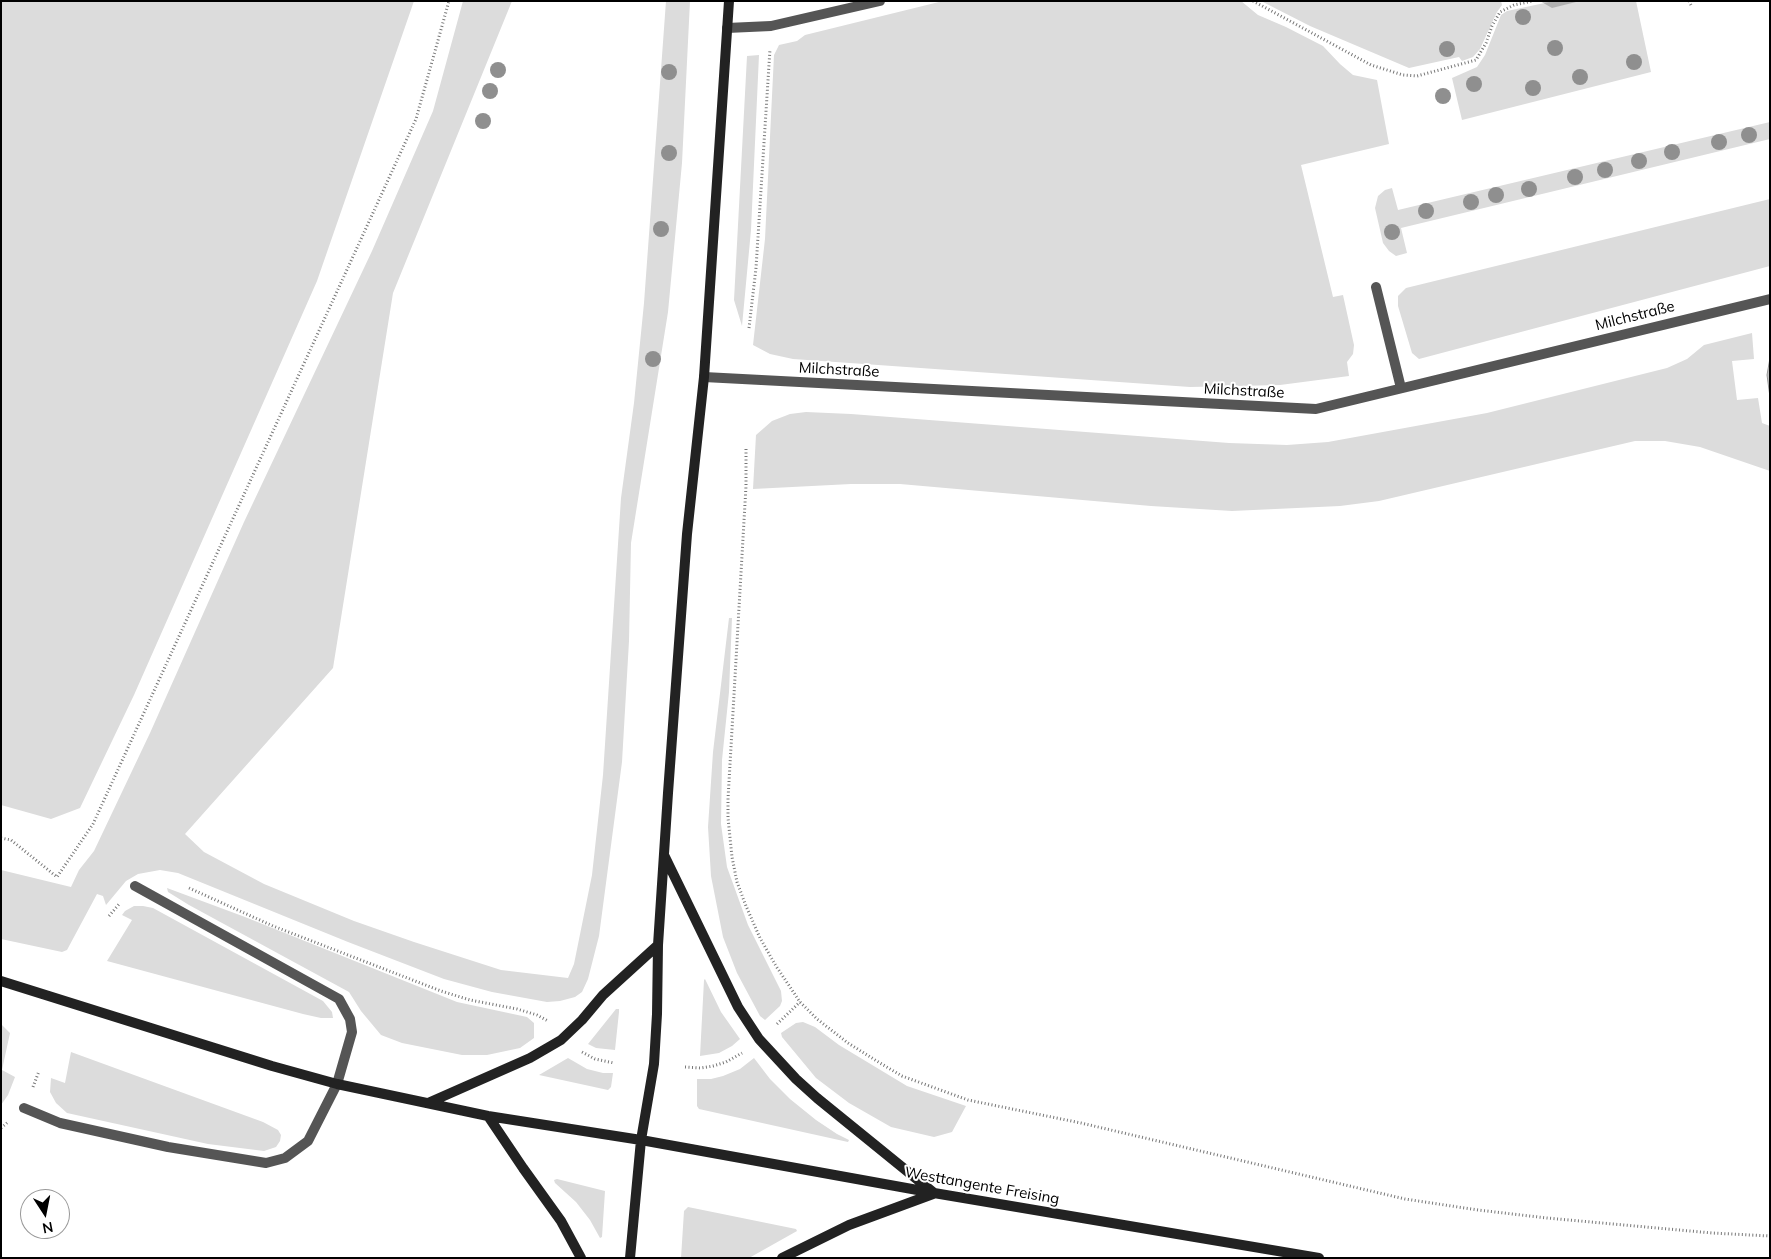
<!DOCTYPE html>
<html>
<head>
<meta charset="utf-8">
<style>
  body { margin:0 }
  #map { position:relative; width:1771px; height:1259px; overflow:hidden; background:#fff; font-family:Mulish,sans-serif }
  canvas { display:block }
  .frame { position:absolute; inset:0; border:2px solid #000; pointer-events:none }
  .north { position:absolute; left:20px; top:1189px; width:50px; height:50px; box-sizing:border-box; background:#fff; border:1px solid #999; border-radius:50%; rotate:169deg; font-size:14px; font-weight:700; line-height:20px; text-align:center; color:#000 }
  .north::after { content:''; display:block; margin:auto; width:18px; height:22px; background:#000; clip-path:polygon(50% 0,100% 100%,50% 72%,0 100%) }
</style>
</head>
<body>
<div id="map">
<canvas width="1771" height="1259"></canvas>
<div class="frame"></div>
<div class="north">N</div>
</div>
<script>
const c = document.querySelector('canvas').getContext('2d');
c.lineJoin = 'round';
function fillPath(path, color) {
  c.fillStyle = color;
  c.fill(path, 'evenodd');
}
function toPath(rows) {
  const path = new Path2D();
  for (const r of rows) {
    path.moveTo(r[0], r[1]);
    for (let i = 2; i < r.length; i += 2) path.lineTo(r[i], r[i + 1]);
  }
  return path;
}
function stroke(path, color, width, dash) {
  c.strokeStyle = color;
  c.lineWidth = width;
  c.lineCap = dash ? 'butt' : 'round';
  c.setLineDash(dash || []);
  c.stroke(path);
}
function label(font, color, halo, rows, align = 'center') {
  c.font = font + ' Mulish,sans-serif';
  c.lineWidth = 4;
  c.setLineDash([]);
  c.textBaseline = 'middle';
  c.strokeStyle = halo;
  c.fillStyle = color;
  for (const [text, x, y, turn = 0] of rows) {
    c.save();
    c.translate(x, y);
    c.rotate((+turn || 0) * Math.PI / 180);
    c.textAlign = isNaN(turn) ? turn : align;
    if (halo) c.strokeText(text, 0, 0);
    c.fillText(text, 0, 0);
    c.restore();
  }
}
fillPath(toPath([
  [1,1,414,1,317,281,134,695,80,808,51,819,1,805],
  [463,1,512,1,393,293,333,668,185,834,204,852,264,884,354,921,414,942,501,970,568,978,574,964,592,875,603,775,621,498,634,403,644,303,666,1,690,1,682,163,668,312,631,543,629,641,622,762,599,936,588,979,582,992,575,997,560,1001,547,1002,492,992,444,979,348,942,178,873,160,870,138,874,126,881,106,905,103,896,97,894,67,950,62,952,1,939,1,870,71,887,79,870,94,851,150,733,244,522,372,251,433,111],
  [943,1,1241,1,1258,15,1286,27,1323,46,1340,64,1353,75,1377,80,1389,144,1301,165,1333,297,1343,295,1354,345,1353,354,1347,362,1349,376,1280,385,1190,387,793,359,770,354,753,345,765,239,774,55,779,45,797,41,805,35],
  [1261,1,1501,1,1502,5,1497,12,1480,49,1473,57,1462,61,1459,57,1409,68,1310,26],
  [1554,1,1636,1,1651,72,1462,120,1452,78,1477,67,1485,55,1501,15,1507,11],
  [759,55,751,230,742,326,734,300,747,56],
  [1770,122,1770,139,1401,228,1407,253,1396,256,1389,251,1383,243,1375,208,1378,196,1385,190,1392,188,1398,210],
  [1770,199,1770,266,1419,359,1412,353,1398,306,1398,296,1406,288],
  [1752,333,1754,359,1732,361,1737,400,1758,398,1762,423,1770,426,1770,471,1700,447,1665,441,1635,441,1379,501,1340,506,1232,511,1151,506,900,484,851,484,753,489,756,435,772,421,790,414,806,412,851,414,1229,443,1287,445,1328,442,1487,413,1667,368,1687,359,1704,345],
  [729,618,732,618,729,692,722,760,721,824,727,867,748,925,781,991,782,1001,780,1006,765,1020,760,1016,737,973,723,937,711,876,708,827,713,752],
  [167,888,245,917,457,1002,527,1017,534,1023,534,1038,520,1048,487,1055,462,1055,402,1043,381,1035,361,1011,349,992,189,905,168,892],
  [134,906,143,906,153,908,323,1001,332,1012,333,1018,321,1018,303,1014,107,961,132,920,122,915,125,911],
  [705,979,721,1012,740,1039,732,1046,719,1053,700,1056,704,980],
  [616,1009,619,1009,619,1012,615,1050,596,1048,588,1044],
  [803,1022,815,1027,839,1045,907,1086,966,1106,952,1132,934,1137,891,1127,849,1103,816,1078,782,1037,781,1033,796,1023],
  [1,1024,10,1033,2,1070,15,1077,8,1095,1,1105],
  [71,1052,263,1122,278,1130,281,1135,280,1141,276,1147,264,1151,208,1144,67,1113,56,1103,50,1092,51,1078,65,1083],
  [568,1058,587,1069,603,1073,613,1073,611,1087,608,1090,539,1075],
  [754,1058,770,1079,790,1099,816,1120,837,1134,849,1140,848,1142,699,1109,697,1106,697,1079,711,1079,723,1076,740,1069],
  [557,1179,605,1191,602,1237,600,1238,590,1220,576,1202,555,1183,554,1180],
  [688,1207,796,1229,797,1231,749,1258,681,1258,684,1211]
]), '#dcdcdc');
fillPath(toPath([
  [1540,1,1580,1,1552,8]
]), '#0003');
const building = toPath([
  [1770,358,1770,397,1767,375,1770,358]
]);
fillPath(building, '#c4c4c4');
stroke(building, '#999', 1);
stroke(toPath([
  [1253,1,1371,65,1403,75,1417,76,1476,60,1486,43,1492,26,1500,12,1514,5,1533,1],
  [1689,1,1692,7],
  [749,328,756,268,770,49],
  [746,449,746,486,728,799,728,818,732,857,737,882,746,906,760,938,776,966,800,1002,817,1019,848,1043,880,1063,902,1076,968,1100,1081,1123,1405,1199,1478,1210,1547,1218,1712,1233,1770,1236],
  [1,838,11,840,57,877,93,824,416,119,449,1],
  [189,888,273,926,441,991,470,1000,517,1009,537,1015,548,1021],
  [109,916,120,903],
  [777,1024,800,1002],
  [582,1052,595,1059,614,1063],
  [685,1067,701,1068,713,1066,726,1062,742,1053],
  [33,1087,39,1071],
  [1,1128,8,1122]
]), '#777', 3, [1, 2.5]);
stroke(toPath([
  [727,28,771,26,880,1],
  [1376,287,1401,388],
  [704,377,1316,409,1770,299],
  [24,1108,60,1123,168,1147,266,1163,285,1158,308,1141,337,1084,352,1032,350,1019,339,999,135,886]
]), '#555', 10);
stroke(toPath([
  [664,855,738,1007,759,1039,796,1079,817,1098,934,1193],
  [1,981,272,1066,337,1084,488,1116,641,1140,934,1193,1319,1258],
  [428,1103,530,1058,561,1040,582,1020,603,995,658,945],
  [488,1116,523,1168,561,1221,581,1258],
  [630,1258,641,1140,654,1064,657,1014,658,945,668,793,687,534,704,377,729,1],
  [782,1258,849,1225,933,1194]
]), '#222', 10);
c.fillStyle = '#8f8f8f';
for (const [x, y] of [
  [1523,17],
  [1555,48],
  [1447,49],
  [1634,62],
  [498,70],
  [669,72],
  [1580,77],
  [1474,84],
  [1533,88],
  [490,91],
  [1443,96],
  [483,121],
  [1749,135],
  [1719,142],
  [1672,152],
  [669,153],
  [1639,161],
  [1605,170],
  [1575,177],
  [1529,189],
  [1496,195],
  [1471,202],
  [1426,211],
  [661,229],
  [1392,232],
  [653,359]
]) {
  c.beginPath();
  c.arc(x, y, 8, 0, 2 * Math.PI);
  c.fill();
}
label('15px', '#000', '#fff', [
  ["Milchstraße",1635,316,-14],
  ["Milchstraße",839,370,3],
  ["Milchstraße",1244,391,3],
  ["Westtangente Freising",982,1186,10]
]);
</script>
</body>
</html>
